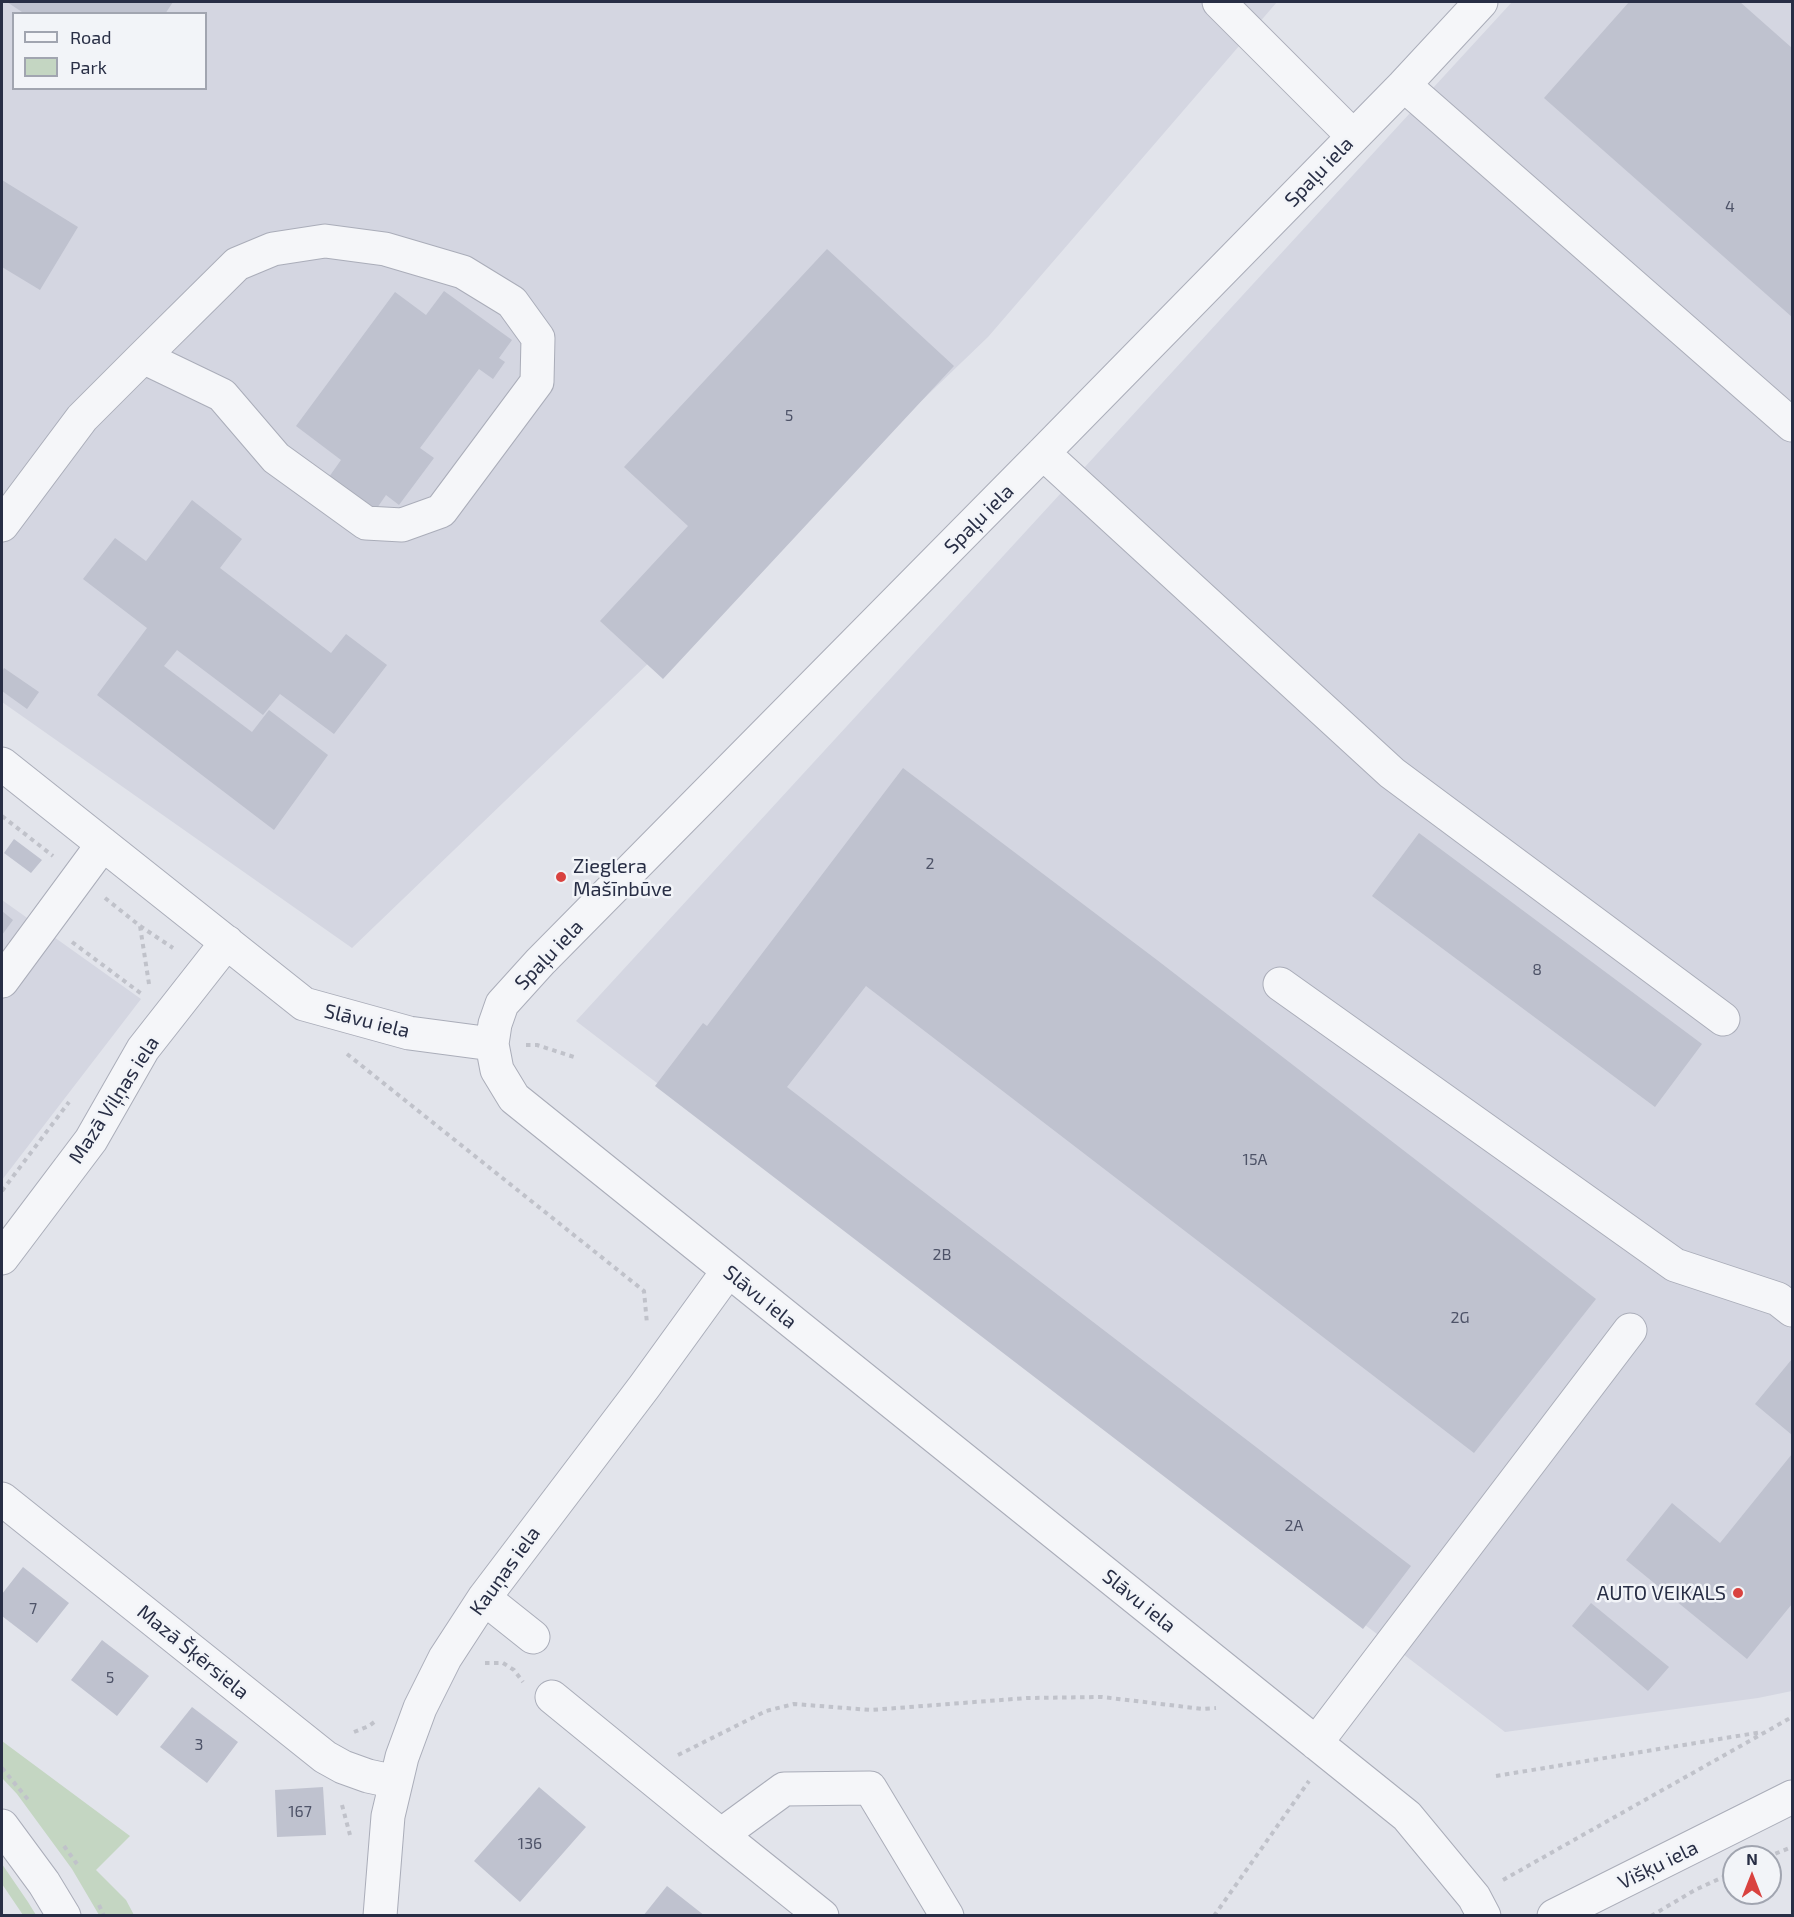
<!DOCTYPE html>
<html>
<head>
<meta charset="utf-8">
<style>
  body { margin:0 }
  #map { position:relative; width:1794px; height:1917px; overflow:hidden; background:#e2e4eb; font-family:"Exo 2",sans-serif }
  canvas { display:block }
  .frame { position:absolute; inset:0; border:3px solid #282e45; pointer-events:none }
  .legend { position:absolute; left:12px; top:12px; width:195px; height:78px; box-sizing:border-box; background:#f2f4f8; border:2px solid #a1a5b0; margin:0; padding:8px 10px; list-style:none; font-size:18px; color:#282e45 }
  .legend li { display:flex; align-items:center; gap:12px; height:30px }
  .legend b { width:30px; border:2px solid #a1a5b0 }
  .north { position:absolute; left:1722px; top:1845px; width:60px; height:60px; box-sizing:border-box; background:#f2f4f8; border:2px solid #a1a5b0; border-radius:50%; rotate:0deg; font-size:16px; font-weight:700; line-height:24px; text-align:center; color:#282e45 }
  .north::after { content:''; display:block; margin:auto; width:21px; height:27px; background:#d9423f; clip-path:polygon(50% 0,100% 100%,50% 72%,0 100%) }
</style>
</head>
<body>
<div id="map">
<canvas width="1794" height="1917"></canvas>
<div class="frame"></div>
<ul class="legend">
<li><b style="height:8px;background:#f5f6f9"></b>Road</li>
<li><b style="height:16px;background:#c4d6c2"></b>Park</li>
</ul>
<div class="north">N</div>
</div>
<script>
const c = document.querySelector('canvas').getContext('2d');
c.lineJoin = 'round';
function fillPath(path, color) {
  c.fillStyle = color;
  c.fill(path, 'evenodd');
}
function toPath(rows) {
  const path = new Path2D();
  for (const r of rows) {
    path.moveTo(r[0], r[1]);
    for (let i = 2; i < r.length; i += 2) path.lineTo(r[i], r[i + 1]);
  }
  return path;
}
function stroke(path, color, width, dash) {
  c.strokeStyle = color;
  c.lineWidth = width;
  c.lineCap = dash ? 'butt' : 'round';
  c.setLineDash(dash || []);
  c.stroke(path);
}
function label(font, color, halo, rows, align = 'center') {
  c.font = font + ' "Exo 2",sans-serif';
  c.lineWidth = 5;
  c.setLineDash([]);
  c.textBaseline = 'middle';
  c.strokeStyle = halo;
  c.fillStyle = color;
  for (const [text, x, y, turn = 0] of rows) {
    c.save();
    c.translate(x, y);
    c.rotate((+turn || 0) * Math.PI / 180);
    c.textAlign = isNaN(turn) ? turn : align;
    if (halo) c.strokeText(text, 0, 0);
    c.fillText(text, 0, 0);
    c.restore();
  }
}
fillPath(toPath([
  [2,2,1277,2,988,337,352,948,2,702],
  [14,14,206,14,206,88,14,88],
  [1512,2,1792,2,1792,1691,1758,1698,1505,1732,576,1021],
  [2,900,141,999,2,1180]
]), '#d4d6e1');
fillPath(toPath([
  [2,1741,130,1836,96,1870,126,1900,134,1915,99,1915,72,1869,17,1794,2,1778],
  [2,1864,28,1902,36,1915,23,1915,2,1884]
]), '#c4d6c2');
fillPath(toPath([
  [7,2,173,2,165,14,25,14],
  [1629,2,1740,2,1792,48,1792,317,1544,98],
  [2,180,78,227,40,290,2,267],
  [827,249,954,366,663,679,600,621,688,526,624,467],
  [444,291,512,340,499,358,505,362,493,379,479,369,420,448,434,458,399,505,386,495,375,511,329,477,341,460,296,426,395,292,426,315],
  [192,500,242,539,220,568,331,653,346,634,387,665,334,734,280,694,263,715,177,650,164,666,252,732,269,710,328,755,274,830,97,695,147,628,83,579,115,538,146,561],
  [4,668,39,692,27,709,2,691,2,672],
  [903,768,1157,960,1596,1299,1474,1453,866,986,787,1087,1411,1566,1363,1629,655,1086,703,1023,707,1026],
  [1419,833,1702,1044,1655,1107,1372,896],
  [14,839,42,860,31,873,4,853],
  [2,911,13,920,2,935],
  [1792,1359,1792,1435,1755,1404],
  [1792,1454,1792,1604,1747,1659,1626,1560,1672,1503,1720,1543],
  [23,1567,69,1603,37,1643,2,1616,2,1594],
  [1591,1603,1669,1667,1648,1691,1572,1626],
  [102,1640,149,1676,117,1716,71,1680],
  [192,1707,238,1742,207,1783,160,1747],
  [323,1787,326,1835,277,1837,275,1790],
  [539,1787,586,1827,520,1902,474,1861],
  [667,1886,705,1916,643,1916]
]), '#bfc2cf');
const minor = toPath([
  [1219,2,1353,136],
  [1404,85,1792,425],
  [1043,453,1392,773,1723,1019],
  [2,525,82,418,143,357,237,264,273,249,325,241,385,249,463,272,512,302,538,338,537,382,441,511,402,525,366,523,276,458,222,395,143,357],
  [2,764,304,1004,409,1033,492,1044,497,1070,514,1098,1407,1816,1474,1897,1484,1916],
  [2,981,103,844],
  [1280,984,1675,1265,1778,1299,1792,1310],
  [492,1044,495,1024,502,1004,540,962,1043,453,1404,85,1481,2],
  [2,1258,91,1140,143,1049,227,942],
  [2,1499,325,1757,343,1767,368,1776,396,1782],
  [484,1598,533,1637],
  [552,1697,721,1835,784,1789,870,1788,947,1916],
  [1316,1743,1630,1330],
  [2,1826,44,1883,64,1916],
  [721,1835,822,1916],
  [380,1916,388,1816,402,1757,420,1708,445,1658,484,1598,644,1387,728,1271],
  [1554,1916,1792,1797]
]);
stroke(minor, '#aaadb9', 35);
stroke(toPath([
  [2,816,53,856],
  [105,898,140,926,149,984],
  [140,926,173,948],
  [72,942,143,995],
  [526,1045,537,1045,574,1057],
  [347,1054,644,1291,647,1324],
  [2,1191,69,1102],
  [485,1663,503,1663,514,1670,523,1682],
  [354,1732,369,1726,377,1720],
  [678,1755,766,1711,794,1704,871,1710,1027,1698,1102,1697,1203,1709,1216,1708],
  [2,1768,30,1802],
  [1496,1776,1762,1732],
  [342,1805,350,1835],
  [64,1846,77,1864],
  [1767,1857,1792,1847],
  [1503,1880,1792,1717],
  [99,1905,104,1916],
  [1214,1916,1309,1781],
  [1651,1916,1695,1890,1734,1872]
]), '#c0c2ca', 4, [4.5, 4.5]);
stroke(minor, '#f5f6f9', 33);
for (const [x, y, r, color] of [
  [561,877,6,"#d9423f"],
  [1738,1593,6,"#d9423f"]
]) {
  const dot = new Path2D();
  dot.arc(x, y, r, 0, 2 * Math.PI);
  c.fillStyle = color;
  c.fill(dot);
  stroke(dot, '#f2f4f8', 2);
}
label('16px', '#4e5368', null, [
  ["4",1730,207],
  ["5",789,416],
  ["2",930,864],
  ["8",1537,970],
  ["15A",1255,1160],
  ["2B",942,1255],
  ["2G",1460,1318],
  ["2A",1294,1526],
  ["7",33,1609],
  ["5",110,1678],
  ["3",199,1745],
  ["167",300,1812],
  ["136",530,1844]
]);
label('20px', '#282e45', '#f2f4f8', [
  ["Spaļu iela",1319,172,-46],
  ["Spaļu iela",979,519,-45],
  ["Spaļu iela",549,955,-46],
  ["Slāvu iela",367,1021,14],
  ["Mazā Viļņas iela",114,1100,-57],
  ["Slāvu iela",760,1297,39],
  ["Kauņas iela",505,1571,-54],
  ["Slāvu iela",1139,1601,39],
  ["Mazā Šķērsiela",193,1652,39],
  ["Višķu iela",1658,1865,-26]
]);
label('20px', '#282e45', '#f2f4f8', [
  ["Zieglera",573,866],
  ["Mašīnbūve",573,889],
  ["AUTO VEIKALS",1726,1593,"right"]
], 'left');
</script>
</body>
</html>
